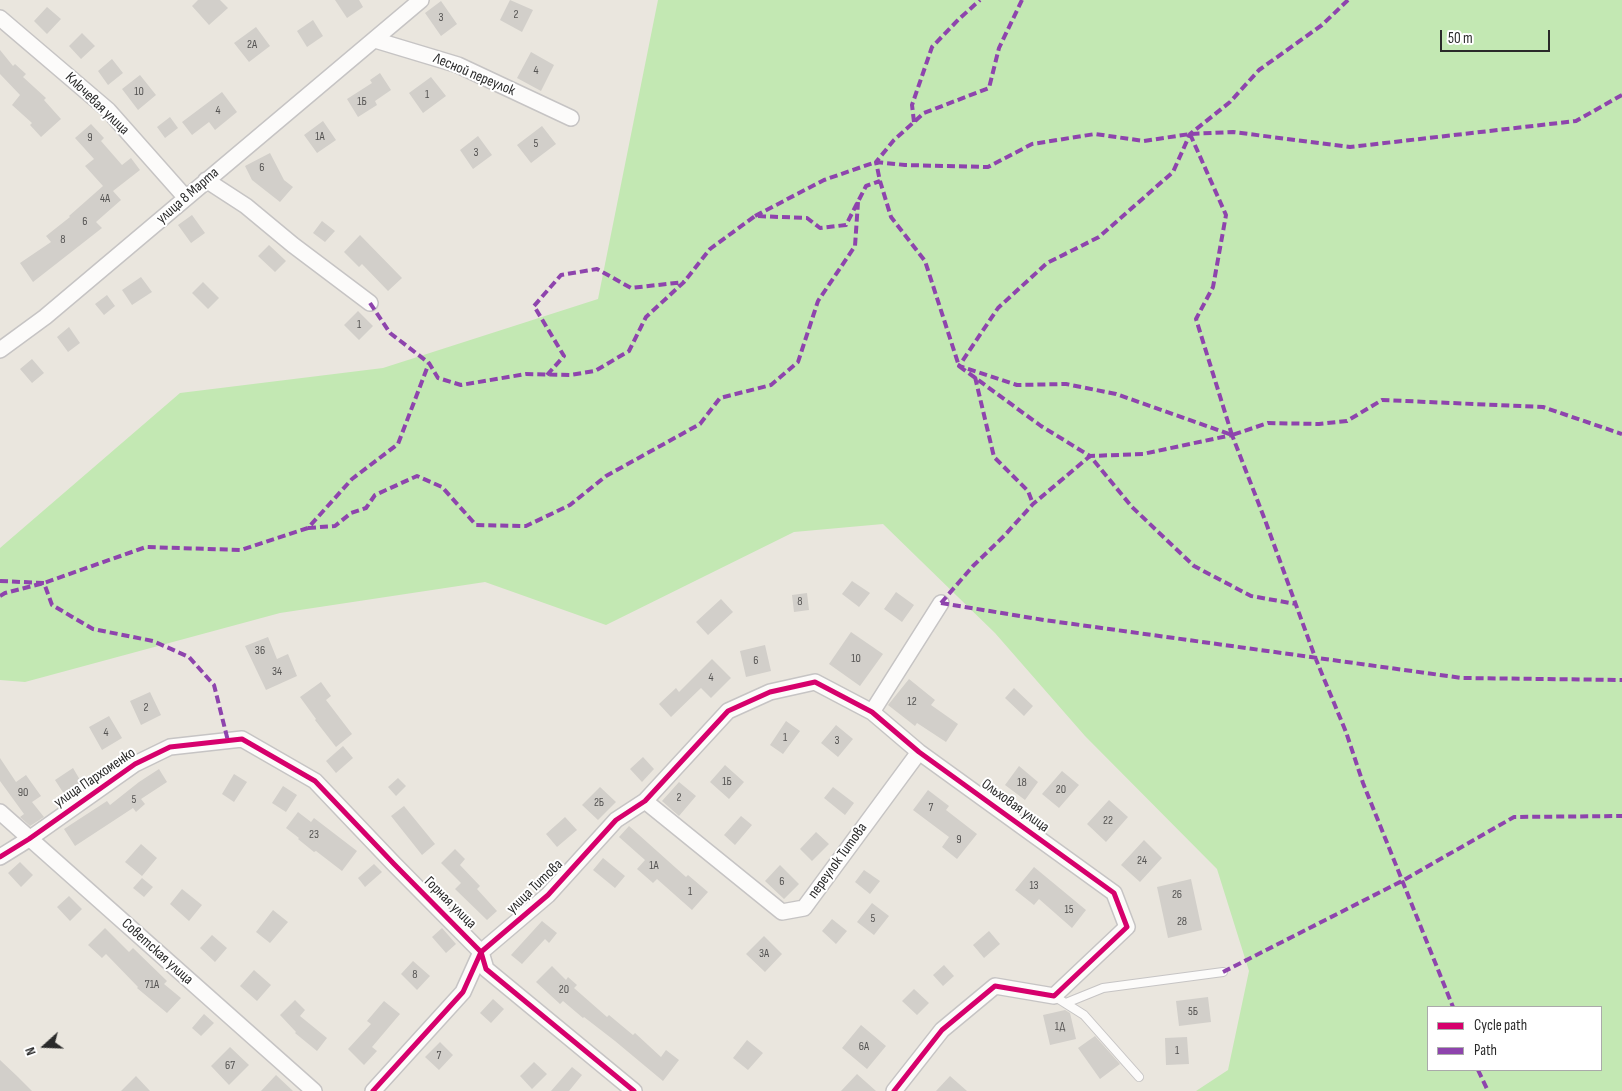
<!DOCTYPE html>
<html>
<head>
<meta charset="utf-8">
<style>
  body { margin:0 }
  #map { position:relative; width:1622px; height:1091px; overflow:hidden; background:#eae6de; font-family:"Sofia Sans Condensed",sans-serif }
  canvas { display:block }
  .legend { position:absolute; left:1427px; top:1006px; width:175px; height:65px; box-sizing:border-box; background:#fff; border:1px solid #aaa; margin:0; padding:6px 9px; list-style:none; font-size:15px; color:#2a2a2a }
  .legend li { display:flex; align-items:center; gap:10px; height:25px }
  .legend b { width:25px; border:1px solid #aaa }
  .north { position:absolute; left:20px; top:1021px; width:50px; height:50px; -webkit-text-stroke:4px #fff; paint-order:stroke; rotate:250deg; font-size:14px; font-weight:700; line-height:20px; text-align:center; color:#2a2a2a }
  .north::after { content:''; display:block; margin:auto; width:18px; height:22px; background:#2a2a2a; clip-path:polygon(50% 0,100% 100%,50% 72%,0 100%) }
  .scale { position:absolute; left:1440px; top:30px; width:110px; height:22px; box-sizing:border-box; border:2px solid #2a2a2a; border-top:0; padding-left:6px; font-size:15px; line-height:18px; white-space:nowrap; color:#2a2a2a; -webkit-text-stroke:4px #fff; paint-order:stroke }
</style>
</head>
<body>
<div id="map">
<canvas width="1622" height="1091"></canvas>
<ul class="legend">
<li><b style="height:6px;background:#d6006c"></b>Cycle path</li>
<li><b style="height:6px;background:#8e44ad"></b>Path</li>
</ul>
<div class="north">N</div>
<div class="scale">50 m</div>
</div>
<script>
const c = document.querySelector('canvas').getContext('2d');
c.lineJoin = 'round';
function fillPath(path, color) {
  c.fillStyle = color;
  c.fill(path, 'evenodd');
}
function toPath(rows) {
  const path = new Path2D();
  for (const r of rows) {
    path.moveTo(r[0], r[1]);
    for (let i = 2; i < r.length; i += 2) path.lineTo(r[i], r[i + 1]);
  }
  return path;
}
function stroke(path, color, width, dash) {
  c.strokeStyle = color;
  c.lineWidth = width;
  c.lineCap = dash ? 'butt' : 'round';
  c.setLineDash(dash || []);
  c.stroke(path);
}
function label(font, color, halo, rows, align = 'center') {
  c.font = font + ' "Sofia Sans Condensed",sans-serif';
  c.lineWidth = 4;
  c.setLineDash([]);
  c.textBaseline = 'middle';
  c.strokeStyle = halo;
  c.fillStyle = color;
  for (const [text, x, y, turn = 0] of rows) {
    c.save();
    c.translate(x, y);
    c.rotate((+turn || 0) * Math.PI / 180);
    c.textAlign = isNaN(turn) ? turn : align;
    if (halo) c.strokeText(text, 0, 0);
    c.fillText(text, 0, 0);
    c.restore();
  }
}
fillPath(toPath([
  [658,0,1622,0,1622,1091,1196,1091,1228,1070,1249,971,1217,869,1085,736,995,633,883,524,794,532,606,625,485,582,280,613,25,682,0,680,0,548,180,393,383,368,598,299],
  [1428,1007,1601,1007,1601,1070,1428,1070]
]), '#c3e8b3');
fillPath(toPath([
  [198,0,220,0,228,8,209,25,192,6],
  [335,0,359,0,363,7,347,18],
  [510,0,533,10,522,32,500,20],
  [441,1,457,24,441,36,425,13],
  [47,7,61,19,47,34,34,21],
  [313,20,323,36,307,47,297,31],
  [256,27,270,46,249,62,234,43],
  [82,33,95,46,81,59,69,46],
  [0,50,13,66,15,64,26,74,23,77,46,98,44,100,61,119,41,137,30,125,32,123,12,105,20,95,0,74],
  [531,52,554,65,541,91,517,78],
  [112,59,123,73,108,85,98,71],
  [380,73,391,90,375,101,377,105,358,117,347,99,372,83,370,80],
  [140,75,156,95,138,110,122,89],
  [431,77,446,96,423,113,409,93],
  [222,92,237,112,215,130,209,122,192,135,182,122],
  [170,117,178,128,165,138,157,127],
  [323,121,336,140,317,153,304,135],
  [91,124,104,138,101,141,122,165,131,158,140,170,113,191,121,200,96,222,102,228,33,282,20,263,51,242,46,236,70,217,69,216,103,186,85,166,94,159,75,138],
  [542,126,556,144,531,163,517,145],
  [478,136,492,155,473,169,460,150],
  [270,153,284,180,293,187,280,202,252,180,245,166],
  [192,215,205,233,191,243,178,225],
  [322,221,335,231,325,242,313,233],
  [360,235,402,278,388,291,362,264,359,267,344,252],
  [269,245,286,261,275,272,258,256],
  [141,277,152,292,132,305,122,290],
  [203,282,219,298,208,309,192,293],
  [107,295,115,306,104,315,95,304],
  [358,311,373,326,359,340,344,325],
  [69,327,80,343,68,352,57,337],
  [32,359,44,373,32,383,20,369],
  [852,581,870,593,859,607,842,594],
  [896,592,914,605,902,622,884,609],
  [807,593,809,610,794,612,792,595],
  [721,599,733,612,708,635,696,622],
  [851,632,883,654,860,686,829,664],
  [268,637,277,659,288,654,297,676,266,690,245,646],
  [765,645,771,671,746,677,740,651],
  [712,659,731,678,711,698,701,688,671,717,659,704,676,688,679,692],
  [909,679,935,700,931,705,958,724,946,742,917,723,915,726,888,705],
  [321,682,331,696,326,700,352,734,336,747,315,720,316,719,300,697],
  [1014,688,1033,706,1024,716,1005,698],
  [150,692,161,715,141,725,130,701],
  [109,716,122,738,102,750,89,727],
  [786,721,800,731,783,754,770,745],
  [836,725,853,739,838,757,821,743],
  [343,746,353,758,336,773,326,761],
  [643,757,654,769,642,782,630,769],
  [0,758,16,782,26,775,41,796,32,802,44,817,30,826,20,817,24,814,0,781],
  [725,765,744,782,729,799,710,782],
  [1019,766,1038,782,1025,800,1005,785],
  [73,768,83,785,66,797,55,780],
  [159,769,167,782,141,799,145,804,136,812,133,808,75,846,64,829,107,801,110,805,139,782],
  [1062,771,1079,785,1059,808,1042,794],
  [234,774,247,782,234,802,222,794],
  [398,778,406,786,396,796,388,787],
  [679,782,696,796,679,816,662,801],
  [283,786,297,795,286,812,272,803],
  [600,787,616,802,598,820,582,805],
  [833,787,854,803,845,815,824,798],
  [928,790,949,806,946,810,977,834,957,859,942,847,949,837,913,810],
  [1109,800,1128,817,1106,842,1087,824],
  [404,806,435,844,422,855,391,816],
  [298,812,311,822,314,818,357,851,342,871,316,851,314,852,298,839,299,838,286,828],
  [741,816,752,825,735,845,724,835],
  [565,817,577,830,557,847,546,834],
  [629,826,686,877,688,875,708,892,692,910,657,879,653,883,637,869,645,860,619,837],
  [816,832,829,844,812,861,800,849],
  [1144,840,1162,858,1140,882,1121,865],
  [141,844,157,858,142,876,125,862],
  [455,849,465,859,460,865,480,886,477,889,497,911,487,920,455,889,461,883,441,863],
  [603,858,625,876,615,888,593,870],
  [20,862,33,875,21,887,8,873],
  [374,864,382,872,365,887,358,878],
  [780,865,799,884,784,899,765,881],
  [1034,867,1086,910,1072,928,1039,899,1034,905,1015,890],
  [864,870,880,881,870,894,855,882],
  [142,878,153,887,144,897,133,888],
  [1191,879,1202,930,1168,938,1157,887],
  [182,889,202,905,189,921,170,904],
  [69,896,82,909,70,921,57,907],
  [872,903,889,916,874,935,857,922],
  [273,910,288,922,270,943,256,932],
  [832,919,847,931,836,944,822,931],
  [542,921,557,933,549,943,545,939,522,964,511,955],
  [105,928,129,952,133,948,167,981,164,984,181,998,167,1013,137,988,138,987,106,954,102,958,88,945],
  [442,928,456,944,446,953,432,937],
  [989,931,1000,944,984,958,973,945],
  [212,935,227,948,215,962,200,948],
  [764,936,782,954,765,972,746,954],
  [413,961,430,976,417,990,401,974],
  [944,965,954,976,943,986,933,975],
  [552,966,566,980,568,977,577,985,574,988,607,1017,609,1015,633,1035,635,1033,661,1057,666,1050,679,1060,663,1081,615,1041,584,1017,583,1018,563,1001,560,1004,536,982],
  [254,970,271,985,257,1001,240,986],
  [914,989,929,1003,917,1015,902,1001],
  [1208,997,1211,1022,1179,1026,1176,1001],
  [493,999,504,1009,491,1023,480,1013],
  [295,1000,305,1010,300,1016,327,1038,317,1051,295,1033,296,1032,280,1015],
  [384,1001,400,1014,372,1047,377,1051,364,1065,348,1049,371,1024,367,1021],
  [1065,1010,1070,1013,1076,1039,1050,1045,1043,1015],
  [204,1014,214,1023,201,1036,192,1028],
  [861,1025,886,1046,867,1069,842,1048],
  [1095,1036,1120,1064,1100,1079,1078,1048],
  [1187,1037,1189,1064,1166,1065,1165,1038],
  [747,1040,763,1053,748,1070,733,1058],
  [440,1042,453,1055,439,1070,425,1057],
  [230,1047,249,1065,229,1085,211,1066],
  [0,1060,18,1077,32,1091,0,1091],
  [534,1062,547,1074,532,1089,520,1076],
  [572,1067,582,1075,569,1091,551,1091],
  [857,1074,876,1091,841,1091],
  [276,1075,293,1091,261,1091],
  [136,1076,150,1091,121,1091],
  [950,1076,967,1091,936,1091]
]), '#d2cfca');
const service = toPath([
  [1054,996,1084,1015,1139,1077],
  [1066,1003,1103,988,1223,972]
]);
const minor = toPath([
  [0,18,108,110,186,198],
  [375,40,458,65,571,118],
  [206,180,246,206,293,245,370,303],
  [0,350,45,317,421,0],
  [872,712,941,603],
  [645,801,782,912,804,908,919,752],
  [0,812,314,1091],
  [0,857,29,839,135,764,170,747,242,739,315,781,394,864,481,952,486,969,634,1091],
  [373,1091,463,992,481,952,548,895,616,820,645,801,728,711,770,692,815,682,872,712,919,752,1114,893,1127,927,1054,996,995,986,942,1030,894,1091]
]);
stroke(service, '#c6c4c4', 10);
stroke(minor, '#c6c4c4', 18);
stroke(service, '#fcfbfa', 8);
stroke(minor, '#fcfbfa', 15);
stroke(toPath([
  [1022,0,999,48,989,88,924,113,894,140,876,162,880,181,891,217,925,261,959,366,1041,426,1090,456,1143,454,1232,435,1265,520,1315,657,1346,732,1363,783,1453,1007],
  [1348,0,1322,25,1259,70,1230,102,1190,134,1173,172,1099,237,1047,263,998,308,959,366,1017,385,1066,384,1116,394,1232,435,1268,423,1319,424,1347,421,1382,400,1543,407,1622,434],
  [914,122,912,105,932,47,959,19,980,0],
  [1190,134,1226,215,1213,287,1196,319,1232,435],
  [755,216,824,180,876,162,905,165,988,167,1032,144,1095,134,1144,141,1190,134,1233,132,1350,147,1576,121,1622,95],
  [370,303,390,333,429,363,438,378,461,385,526,374,570,375,595,371,629,351,646,317,684,282,710,249,755,216,807,218,820,228,846,225,866,186,880,181],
  [547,375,564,356,534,306,561,275,597,269,631,288,684,282],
  [975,377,994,457,1028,491,1033,504],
  [308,528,335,526,351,513,366,508,375,495,417,476,442,487,476,525,526,526,570,505,606,476,700,424,720,398,771,385,798,362,818,301,855,246,858,202],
  [0,581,44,583,52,605,93,629,153,641,189,657,214,685,228,741],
  [0,596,5,593,44,583,146,547,241,550,308,528,352,479,398,444,429,363],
  [941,603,1044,620,1462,678,1622,680],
  [941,603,973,566,1004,536,1033,504,1090,456,1132,507,1194,566,1251,596,1296,604],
  [1223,972,1402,881,1514,817,1622,816],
  [1478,1070,1488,1091]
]), '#8e44ad', 4, [8, 4]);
stroke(toPath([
  [0,857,29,839,135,764,170,747,242,739,315,781,394,864,481,952,486,969,634,1091],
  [373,1091,463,992,481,952,548,895,616,820,645,801,728,711,770,692,815,682,872,712,919,752,1114,893,1127,927,1054,996,995,986,942,1030,894,1091]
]), '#d6006c', 5);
label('12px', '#555453', null, [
  ["2",516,15],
  ["3",441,18],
  ["2А",252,45],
  ["4",536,71],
  ["10",139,92],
  ["1",427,95],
  ["1Б",362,102],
  ["4",218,111],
  ["1А",320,137],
  ["9",90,138],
  ["5",536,144],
  ["3",476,153],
  ["6",262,168],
  ["4А",105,199],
  ["6",85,222],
  ["8",63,240],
  ["1",359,325],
  ["8",800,602],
  ["36",260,651],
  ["10",856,659],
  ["6",756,661],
  ["34",277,672],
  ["4",711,678],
  ["12",912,702],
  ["2",146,708],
  ["4",106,733],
  ["1",785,738],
  ["3",837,741],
  ["1Б",727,782],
  ["18",1022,783],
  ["20",1061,790],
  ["90",23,793],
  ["2",679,798],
  ["5",134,800],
  ["2Б",599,803],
  ["7",931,808],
  ["22",1108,821],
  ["23",314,835],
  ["9",959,840],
  ["24",1142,861],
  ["1А",654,866],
  ["6",782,882],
  ["13",1034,886],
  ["1",690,892],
  ["26",1177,895],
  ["15",1069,910],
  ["5",873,919],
  ["28",1182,922],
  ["3А",764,954],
  ["8",415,975],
  ["71А",152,985],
  ["20",564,990],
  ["5Б",1193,1012],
  ["1Д",1060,1027],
  ["6А",864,1047],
  ["1",1177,1051],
  ["7",439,1056],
  ["67",230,1066]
]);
label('15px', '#2a2a2a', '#fff', [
  ["Лесной переулок",474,75,23],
  ["Ключевая улица",97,104,44],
  ["улица 8 Марта",188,196,-41],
  ["улица Пархоменко",95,778,-34],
  ["Ольховая улица",1015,806,36],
  ["переулок Титова",838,861,-54],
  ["улица Титова",535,887,-44],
  ["Горная улица",450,903,45],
  ["Советская улица",157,952,42]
]);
</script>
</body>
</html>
